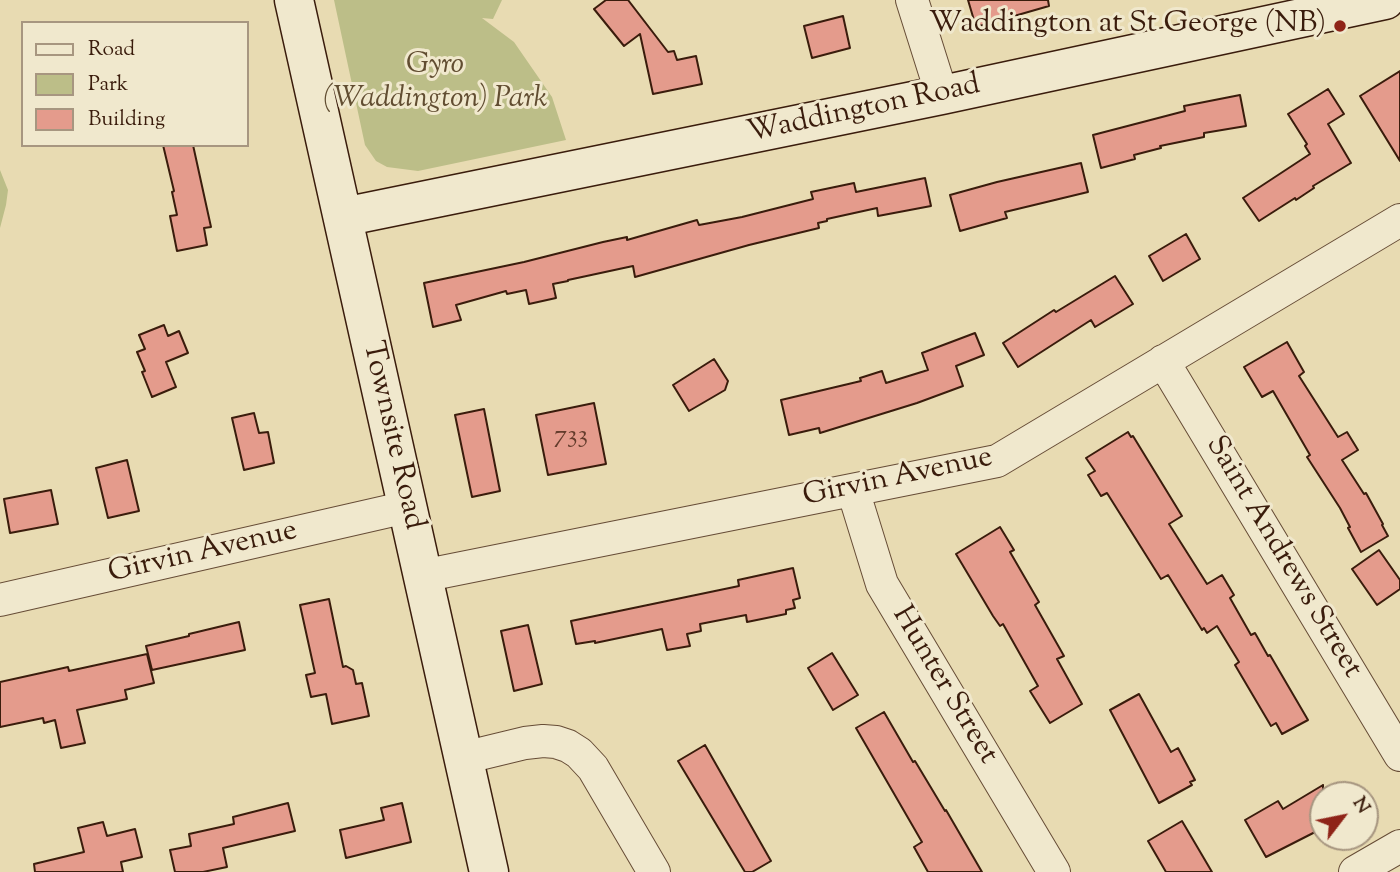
<!DOCTYPE html>
<html>
<head>
<meta charset="utf-8">
<style>
  body { margin:0 }
  #map { position:relative; width:1400px; height:872px; overflow:hidden; background:#e8dbb2; font-family:"Sorts Mill Goudy",serif }
  canvas { display:block }
  .legend { position:absolute; left:21px; top:21px; width:228px; height:126px; box-sizing:border-box; background:#f0e8cd; border:2px solid #a79680; margin:0; padding:9px 12px; list-style:none; font-size:21px; color:#3a1c0c }
  .legend li { display:flex; align-items:center; gap:14px; height:35px }
  .legend b { width:35px; border:2px solid #a79680 }
  .north { position:absolute; left:1309px; top:781px; width:70px; height:70px; box-sizing:border-box; background:#f0e8cd; border:2px solid #a79680; border-radius:50%; rotate:58deg; font-size:19px; font-weight:700; line-height:28px; text-align:center; color:#3a1c0c }
  .north::after { content:''; display:block; margin:auto; width:24px; height:32px; background:#8f2418; clip-path:polygon(50% 0,100% 100%,50% 72%,0 100%) }
</style>
</head>
<body>
<div id="map">
<canvas width="1400" height="872"></canvas>
<ul class="legend">
<li><b style="height:9px;background:#f0e8cd"></b>Road</li>
<li><b style="height:19px;background:#bcbe88"></b>Park</li>
<li><b style="height:19px;background:#e49b8c"></b>Building</li>
</ul>
<div class="north">N</div>
</div>
<script>
const c = document.querySelector('canvas').getContext('2d');
c.lineJoin = 'round';
function fillPath(path, color) {
  c.fillStyle = color;
  c.fill(path, 'evenodd');
}
function toPath(rows) {
  const path = new Path2D();
  for (const r of rows) {
    path.moveTo(r[0], r[1]);
    for (let i = 2; i < r.length; i += 2) path.lineTo(r[i], r[i + 1]);
  }
  return path;
}
function stroke(path, color, width, dash) {
  c.strokeStyle = color;
  c.lineWidth = width;
  c.lineCap = dash ? 'butt' : 'round';
  c.setLineDash(dash || []);
  c.stroke(path);
}
function label(font, color, halo, rows, align = 'center') {
  c.font = font + ' "Sorts Mill Goudy",serif';
  c.lineWidth = 6;
  c.setLineDash([]);
  c.textBaseline = 'middle';
  c.strokeStyle = halo;
  c.fillStyle = color;
  for (const [text, x, y, turn = 0] of rows) {
    c.save();
    c.translate(x, y);
    c.rotate((+turn || 0) * Math.PI / 180);
    c.textAlign = isNaN(turn) ? turn : align;
    if (halo) c.strokeText(text, 0, 0);
    c.fillText(text, 0, 0);
    c.restore();
  }
}
fillPath(toPath([
  [334,0,502,0,493,19,482,18,514,42,552,97,566,140,418,171,387,167,376,161,365,145],
  [0,170,8,190,6,205,0,228]
]), '#bcbe88');
const building = toPath([
  [606,0,628,0,668,52,674,51,677,60,696,56,702,84,653,94,640,34,624,46,594,9,606,0],
  [968,0,1048,0,1049,6,976,27,968,0],
  [843,16,850,48,812,58,804,26,843,16],
  [1400,71,1400,161,1360,96,1400,71],
  [1328,89,1344,114,1328,124,1351,163,1313,186,1314,188,1296,200,1295,198,1259,221,1243,198,1310,154,1305,146,1307,144,1288,114,1328,89],
  [1240,95,1246,126,1204,133,1204,137,1160,146,1161,148,1134,155,1135,159,1101,168,1093,135,1185,111,1184,106,1240,95],
  [163,145,193,145,211,227,204,228,207,245,177,251,170,216,177,215,172,192,174,191,163,145],
  [1081,163,1088,192,1005,212,1007,218,960,231,950,195,997,182,1081,163],
  [925,178,931,206,878,216,877,208,827,219,827,221,818,223,819,228,749,245,635,277,633,266,568,280,568,281,553,284,556,298,529,304,526,290,507,294,506,291,456,305,461,320,433,327,424,283,524,262,603,242,627,237,627,240,697,220,699,225,742,217,813,199,811,192,854,183,856,192,925,178],
  [1186,234,1200,259,1163,281,1149,256,1186,234],
  [1115,276,1133,304,1095,327,1091,320,1018,367,1003,343,1054,310,1056,312,1115,276],
  [164,325,168,336,179,331,188,353,166,362,176,387,152,397,142,372,145,371,137,352,145,349,139,335,164,325],
  [975,333,984,355,956,366,963,386,917,403,820,433,819,428,789,435,781,400,861,381,860,378,882,371,886,383,928,370,922,353,975,333],
  [1287,342,1304,372,1299,376,1338,437,1347,432,1358,450,1342,460,1364,494,1366,493,1383,524,1382,525,1388,536,1361,552,1348,528,1350,527,1340,508,1307,457,1310,455,1273,391,1262,397,1244,367,1287,342],
  [714,359,728,381,725,390,689,411,673,385,714,359],
  [594,403,606,464,548,475,536,415,594,403],
  [484,409,500,491,472,497,455,415,484,409],
  [254,413,259,433,268,432,274,463,244,470,232,418,254,413],
  [1128,432,1131,437,1133,436,1182,516,1169,524,1207,584,1222,575,1234,595,1230,598,1251,635,1255,633,1268,656,1270,655,1308,720,1282,734,1276,723,1271,726,1235,665,1239,662,1217,626,1207,633,1204,628,1202,630,1168,575,1161,579,1107,493,1101,496,1088,475,1095,471,1086,458,1128,432],
  [127,460,139,511,108,518,96,468,127,460],
  [51,490,58,524,10,533,4,499,51,490],
  [1000,527,1014,550,1010,552,1039,602,1035,605,1064,656,1057,659,1082,704,1050,723,1030,691,1038,686,1003,624,1000,626,993,616,956,554,1000,527],
  [1379,550,1400,580,1400,589,1377,605,1352,569,1379,550],
  [793,568,800,598,793,600,795,608,786,610,786,614,747,622,746,615,700,624,701,631,687,634,690,646,667,650,662,629,595,643,595,641,576,644,571,621,739,586,738,580,793,568],
  [329,599,343,667,346,666,353,670,356,684,362,683,369,716,332,724,326,694,311,697,306,675,315,673,300,605,329,599],
  [239,622,245,650,152,670,146,646,189,636,189,634,239,622],
  [528,625,542,684,514,691,501,631,528,625],
  [832,653,858,695,833,710,808,668,832,653],
  [147,654,154,683,125,690,127,699,77,710,85,743,61,748,55,720,44,723,43,718,0,727,0,682,68,667,69,671,147,654],
  [1139,694,1171,752,1178,748,1195,780,1190,782,1192,785,1159,803,1110,710,1139,694],
  [884,712,913,762,915,761,945,811,946,810,982,872,928,872,914,847,922,842,856,728,884,712],
  [705,745,771,861,752,872,745,872,678,761,705,745],
  [1323,785,1323,828,1266,857,1245,820,1278,801,1283,809,1323,785],
  [288,803,295,831,223,848,227,867,203,872,175,872,170,850,191,846,189,834,234,824,233,817,288,803],
  [402,803,411,842,346,858,340,830,384,820,381,808,402,803],
  [1182,821,1212,872,1166,872,1148,841,1182,821],
  [103,822,107,836,135,829,142,857,121,862,123,872,35,872,34,864,84,852,78,828,103,822]
]);
fillPath(building, '#e49b8c');
stroke(building, '#3a1c0c', 2);
const street = toPath([
  [912,0,942,95],
  [1163,361,1400,755],
  [853,490,882,584,1054,872],
  [422,576,997,461,1400,220],
  [0,600,407,507],
  [463,758,525,743,543,741,556,742,568,746,579,753,593,768,654,872],
  [1355,872,1400,846]
]);
const secondary = toPath([
  [294,0,489,872],
  [343,217,942,95,1385,0]
]);
stroke(street, '#664c36', 34);
stroke(secondary, '#3a1c0c', 41);
stroke(street, '#f0e8cd', 32);
stroke(secondary, '#f0e8cd', 38);
for (const [x, y, r, color] of [
  [1340,26,7,"#8f2418"]
]) {
  const dot = new Path2D();
  dot.arc(x, y, r, 0, 2 * Math.PI);
  c.fillStyle = color;
  c.fill(dot);
  stroke(dot, '#f0e8cd', 2.5);
}
label('26px', '#643c2c', null, [
  ["733",571,438]
]);
label('30px', '#3a1c0c', '#f0e8cd', [
  ["Waddington at St George (NB)",1326,26]
], 'right');
label('italic 30px', '#614d31', '#f0e8cd', [
  ["Gyro",435,67],
  ["(Waddington) Park",435,101]
]);
label('30px', '#3a1c0c', '#f0e8cd', [
  ["Waddington Road",864,111,-12],
  ["Townsite Road",391,436,77],
  ["Girvin Avenue",898,479,-12],
  ["Girvin Avenue",203,554,-13],
  ["Saint Andrews Street",1282,558,59],
  ["Hunter Street",943,686,59]
]);
</script>
</body>
</html>
